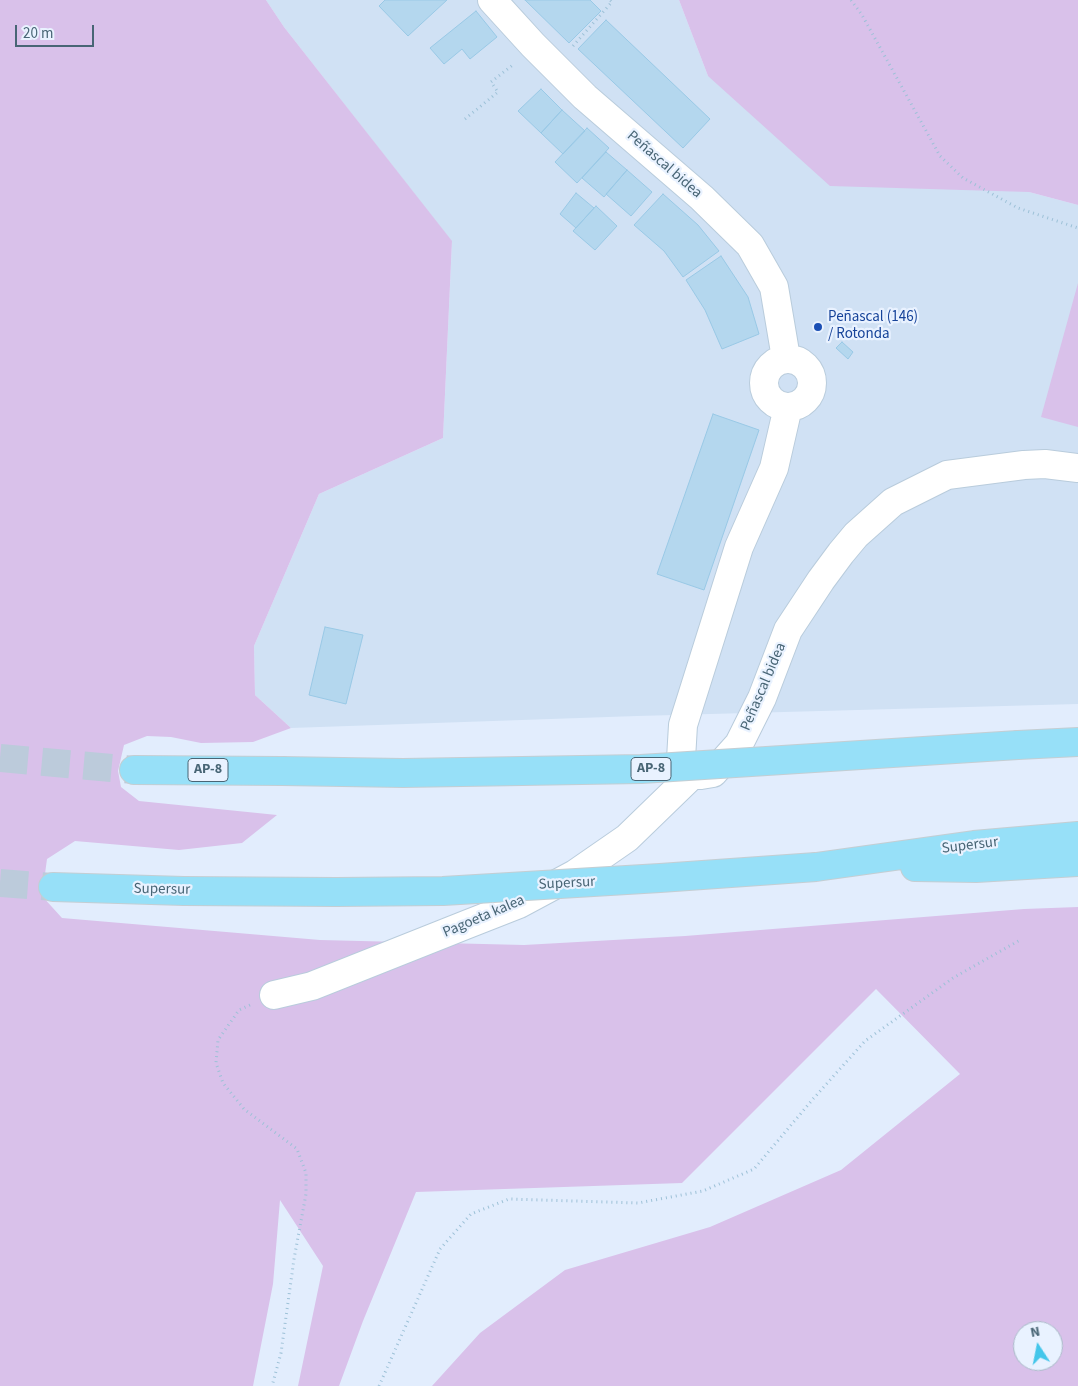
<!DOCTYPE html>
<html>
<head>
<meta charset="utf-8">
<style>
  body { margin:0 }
  #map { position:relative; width:1078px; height:1386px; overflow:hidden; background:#e2edfd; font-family:"Source Sans 3",sans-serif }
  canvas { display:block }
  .north { position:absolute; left:1013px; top:1321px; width:50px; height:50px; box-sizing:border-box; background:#e9f2ff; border:1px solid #a9bac8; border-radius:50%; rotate:349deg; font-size:14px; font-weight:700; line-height:20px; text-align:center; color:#486575 }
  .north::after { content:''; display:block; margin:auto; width:18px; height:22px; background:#44c6ea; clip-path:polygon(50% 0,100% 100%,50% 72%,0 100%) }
  .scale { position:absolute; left:15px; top:25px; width:79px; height:22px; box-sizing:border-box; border:2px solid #486575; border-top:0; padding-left:6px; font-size:15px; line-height:18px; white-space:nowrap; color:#486575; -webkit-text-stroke:4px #e9f2ff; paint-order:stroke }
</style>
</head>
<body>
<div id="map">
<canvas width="1078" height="1386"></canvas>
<div class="north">N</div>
<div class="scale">20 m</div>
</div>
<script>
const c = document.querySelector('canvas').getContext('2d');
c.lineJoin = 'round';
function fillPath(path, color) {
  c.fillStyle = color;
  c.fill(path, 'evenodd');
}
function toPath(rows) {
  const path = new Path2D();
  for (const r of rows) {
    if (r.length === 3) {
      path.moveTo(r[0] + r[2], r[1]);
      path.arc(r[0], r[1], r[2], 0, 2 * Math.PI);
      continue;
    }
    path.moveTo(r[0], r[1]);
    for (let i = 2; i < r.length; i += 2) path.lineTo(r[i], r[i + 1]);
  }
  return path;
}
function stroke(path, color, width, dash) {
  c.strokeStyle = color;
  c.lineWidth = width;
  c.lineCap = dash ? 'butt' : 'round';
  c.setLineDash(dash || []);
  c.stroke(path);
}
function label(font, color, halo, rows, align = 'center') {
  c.font = font + ' "Source Sans 3",sans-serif';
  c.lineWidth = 4.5;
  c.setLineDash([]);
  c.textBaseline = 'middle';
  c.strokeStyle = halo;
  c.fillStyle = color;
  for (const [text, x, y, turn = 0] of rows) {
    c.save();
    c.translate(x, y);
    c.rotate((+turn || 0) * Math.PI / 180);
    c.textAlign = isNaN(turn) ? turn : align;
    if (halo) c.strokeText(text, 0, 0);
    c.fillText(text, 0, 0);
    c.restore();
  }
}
fillPath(toPath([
  [266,0,679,0,708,76,1029,192,1078,205,1078,704,637,716,291,728,255,695,254,646,319,494,443,438,452,242,284,27]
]), '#d0e1f4');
fillPath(toPath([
  [0,0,266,0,284,27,452,241,443,438,319,494,254,646,255,695,291,728,253,742,201,743,171,737,147,736,124,745,118,771,121,787,139,801,277,815,242,843,179,850,75,841,47,859,42,896,62,918,320,940,524,945,685,936,1024,909,1078,907,1078,1386,432,1386,480,1333,565,1270,710,1227,841,1170,960,1074,876,989,682,1183,416,1192,363,1321,339,1386,298,1386,323,1266,280,1200,273,1284,253,1386,0,1386],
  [1023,1331,1053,1331,1053,1361,1023,1361],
  [679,0,1078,0,1078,205,1029,192,830,186,708,76],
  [1078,283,1078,427,1041,417]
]), '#d9c1ea');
const building = toPath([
  [385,0,447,0,408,36,379,6,385,0],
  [525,0,590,0,601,11,569,43,525,0],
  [476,11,497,37,470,59,462,49,444,64,430,48,476,11],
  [606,20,710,119,683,148,578,49,606,20],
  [541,89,562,110,541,133,518,111,541,89],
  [562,110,585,131,563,154,541,133,562,110],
  [587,128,609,148,577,183,555,162,587,128],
  [606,152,627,170,604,197,582,178,606,152],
  [627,170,652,192,631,216,606,194,627,170],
  [576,193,594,208,576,228,560,214,576,193],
  [663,194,698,225,719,251,683,277,664,251,634,225,663,194],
  [596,206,617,226,595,250,573,231,596,206],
  [721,256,748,297,759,334,722,349,705,310,686,280,721,256],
  [842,342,853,352,848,359,836,348,842,342],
  [713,414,759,430,704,590,657,574,713,414],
  [325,627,363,635,346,704,309,695,325,627]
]);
fillPath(building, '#b4d7ee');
stroke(building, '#99c9e6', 1);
stroke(toPath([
  [0,758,134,770],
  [0,883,53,887]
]), '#bccbdb', 28, [28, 14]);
const minor = toPath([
  [492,0,533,45,585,97,702,198,750,245,774,287,786,358],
  [788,383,24],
  [788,407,774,468,739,547,683,725,681,759,692,775,701,775,713,773,739,744,762,698,788,630,821,580,841,553,856,535,893,502,947,475,1024,465,1045,464,1078,468],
  [274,995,312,986,468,924,519,904,575,874,627,838,692,775]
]);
const highway = toPath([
  [1018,745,1078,742],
  [134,770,282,771],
  [816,867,974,845,1078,836],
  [915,867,976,868,1078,862],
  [53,887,184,891]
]);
stroke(minor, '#b9ccdc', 30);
stroke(highway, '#c4ced3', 30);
stroke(toPath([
  [851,0,862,15,940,156,963,178,1018,208,1078,228],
  [573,46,612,2,610,0],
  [465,119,498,92,491,82,514,64],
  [250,1005,239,1010,218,1040,216,1063,223,1083,244,1109,297,1149,306,1173,306,1194,294,1259,281,1353,272,1386],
  [379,1386,440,1249,471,1214,509,1199,638,1203,703,1191,754,1169,813,1099,865,1041,953,978,1020,940]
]), '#9dc1d7', 3, [1, 4]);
stroke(minor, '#fff', 28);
stroke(highway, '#97e0f8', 28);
const highwayBridge = toPath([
  [282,771,403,773,641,769,1018,745],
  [184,891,336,892,443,891,660,878,816,867]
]);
stroke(highwayBridge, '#c4ced3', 30, []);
stroke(highwayBridge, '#97e0f8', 28);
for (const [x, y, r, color] of [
  [818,327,5,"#1a4fb4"]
]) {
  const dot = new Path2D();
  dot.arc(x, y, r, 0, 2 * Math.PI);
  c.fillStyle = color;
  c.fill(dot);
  stroke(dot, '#e9f2ff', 2);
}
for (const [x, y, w] of [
  [651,769,40],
  [208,770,40]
]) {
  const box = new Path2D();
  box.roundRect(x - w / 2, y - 11.5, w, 23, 4);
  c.fillStyle = '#e9f2ff';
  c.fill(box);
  stroke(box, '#486575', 1);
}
label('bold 14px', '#486575', null, [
  ["AP-8",651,769],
  ["AP-8",208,770]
]);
label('15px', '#486575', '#e9f2ff', [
  ["Peñascal bidea",664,165,41],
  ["Peñascal bidea",764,687,-67],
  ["Supersur",970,846,-7],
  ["Supersur",567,884,-3],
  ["Supersur",162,890,1],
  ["Pagoeta kalea",484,917,-23]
]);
label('15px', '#164399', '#e9f2ff', [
  ["Peñascal (146)",828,318],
  ["/ Rotonda",828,335]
], 'left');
</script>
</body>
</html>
